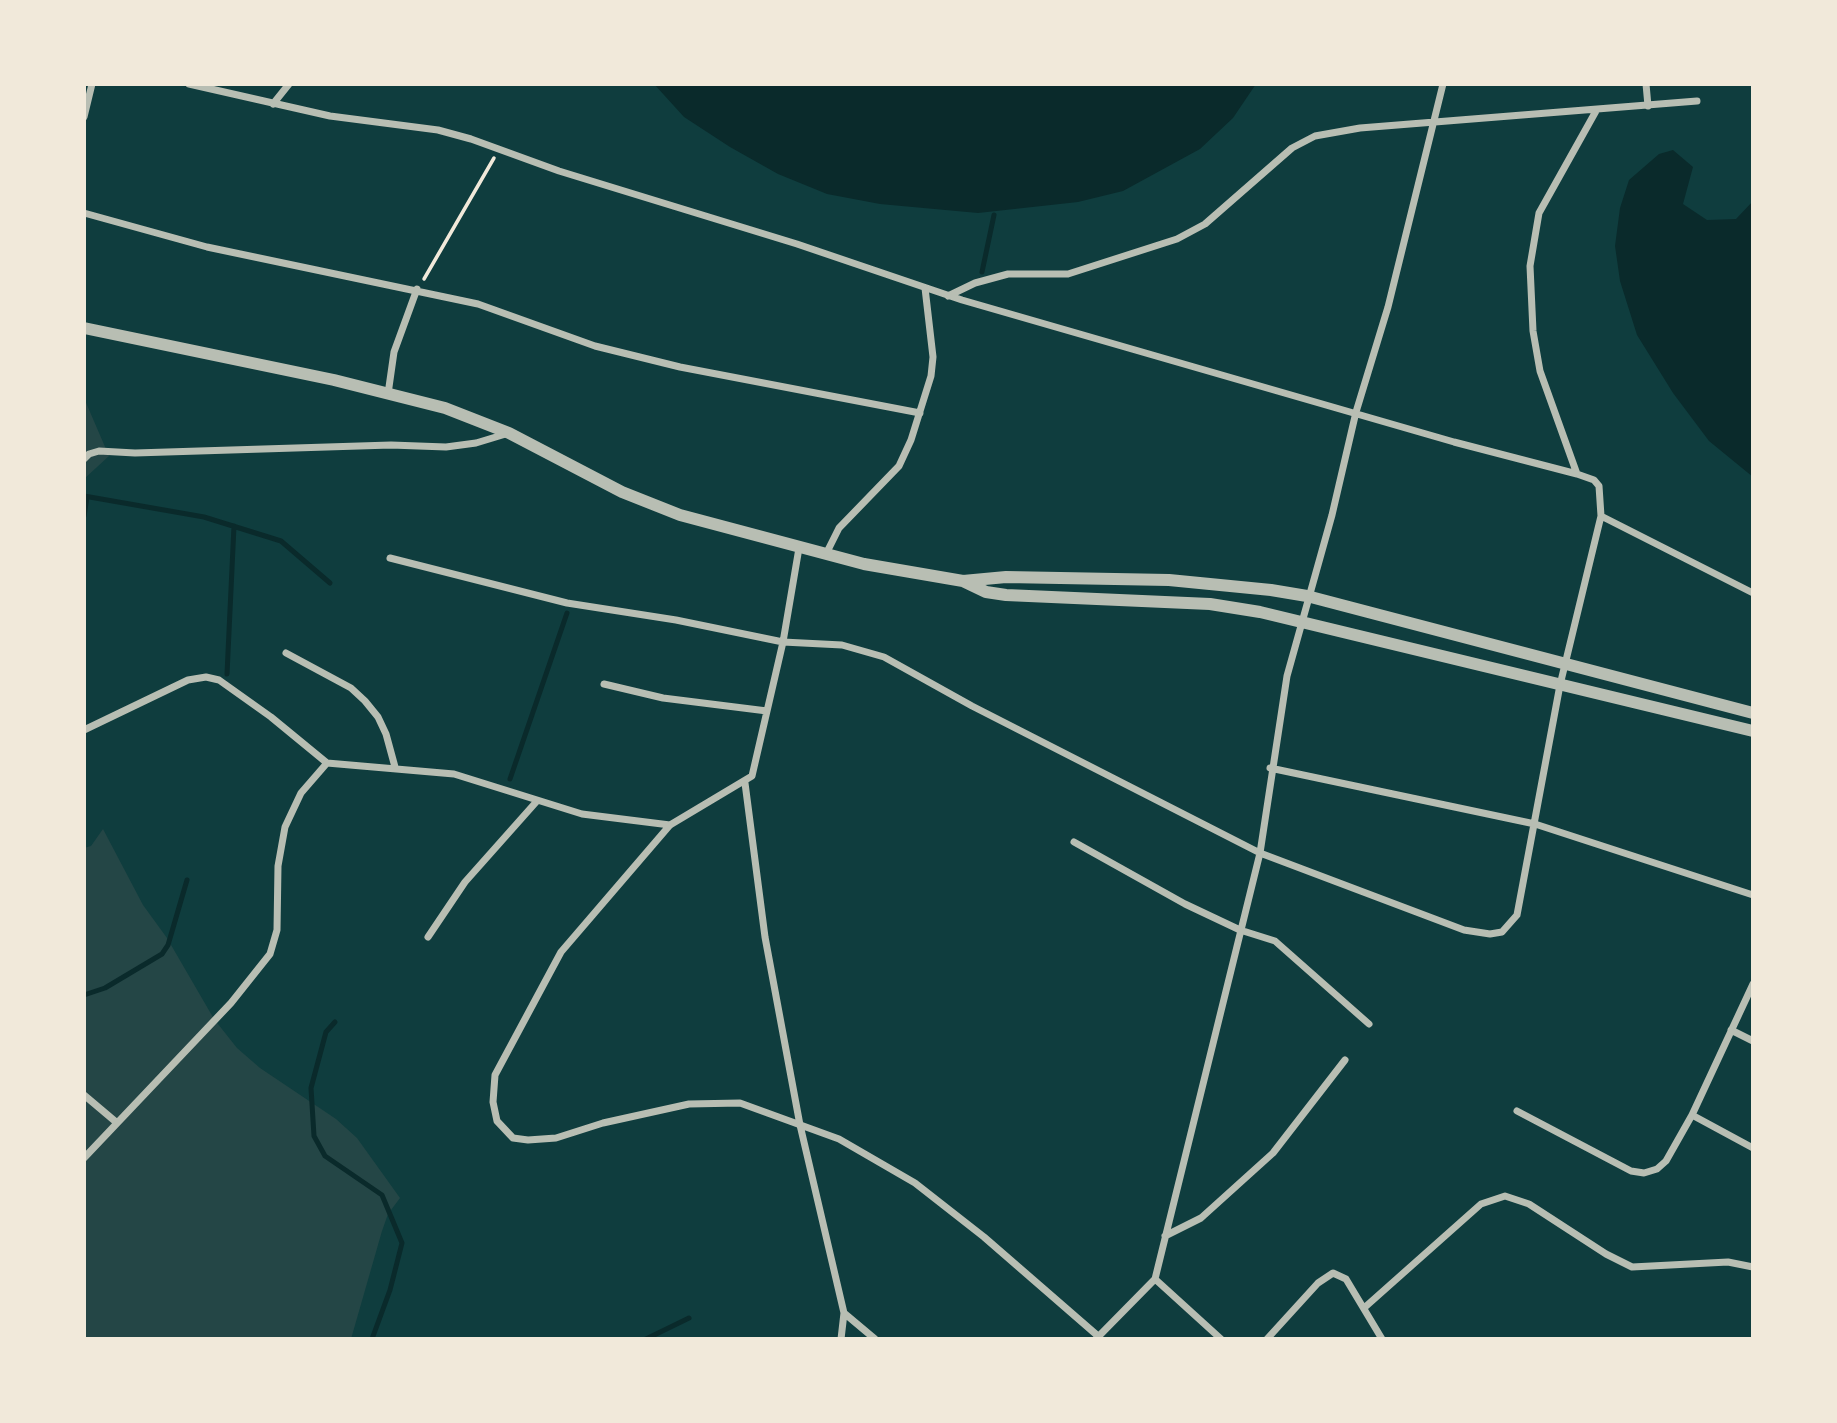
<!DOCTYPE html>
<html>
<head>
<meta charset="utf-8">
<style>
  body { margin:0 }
  #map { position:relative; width:1837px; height:1423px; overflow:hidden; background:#0f3d3e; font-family:Jost,sans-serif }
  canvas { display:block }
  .frame { position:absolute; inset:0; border:86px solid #f1e9da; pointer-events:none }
</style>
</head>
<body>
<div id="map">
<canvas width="1837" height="1423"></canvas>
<div class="frame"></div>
</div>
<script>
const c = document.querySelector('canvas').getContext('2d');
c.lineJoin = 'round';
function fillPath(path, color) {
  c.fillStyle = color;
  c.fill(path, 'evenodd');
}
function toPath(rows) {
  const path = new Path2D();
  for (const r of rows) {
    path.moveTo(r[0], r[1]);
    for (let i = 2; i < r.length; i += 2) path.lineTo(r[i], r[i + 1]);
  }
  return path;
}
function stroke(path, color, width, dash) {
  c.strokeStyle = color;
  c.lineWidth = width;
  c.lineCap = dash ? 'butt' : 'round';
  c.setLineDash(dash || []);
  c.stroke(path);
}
fillPath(toPath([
  [84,398,109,456,84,479],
  [103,829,143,905,167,938,214,1019,237,1048,260,1068,336,1119,357,1138,400,1198,388,1214,382,1231,351,1339,84,1339,84,848,91,846]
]), '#244646');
fillPath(toPath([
  [654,84,1256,84,1233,118,1200,149,1123,191,1078,202,978,213,880,204,827,194,778,174,730,147,684,117],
  [1673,150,1693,167,1683,204,1707,220,1736,219,1753,201,1753,477,1709,441,1673,393,1637,335,1620,281,1615,246,1620,208,1629,180,1659,154]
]), '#0a2a2b');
stroke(toPath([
  [982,272,994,215],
  [84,496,204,517,281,541,330,583],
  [84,516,87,497],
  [227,674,234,526],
  [510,779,567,613],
  [84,995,105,988,162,954,168,945,187,880],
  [335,1022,326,1032,311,1088,314,1136,325,1156,382,1195,402,1243,390,1290,372,1339],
  [646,1339,689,1318]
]), '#0a2a2b', 5);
stroke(toPath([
  [424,279,494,158]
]), '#f1e9da', 3.5);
stroke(toPath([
  [189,84,330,116,438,130,471,139,559,171,797,244,962,300,1454,442,1577,474,1594,480,1599,486,1601,516,1753,593],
  [1646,84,1648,106],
  [273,104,289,84],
  [84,117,92,84],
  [84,213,207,247,478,304,595,346,680,367,920,413],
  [948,296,975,283,1008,274,1068,274,1177,239,1205,224,1292,148,1315,136,1360,128,1697,101],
  [388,394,394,352,417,289],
  [84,459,89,454,99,451,135,453,391,445,446,447,476,443,509,433],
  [1577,474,1540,371,1533,331,1530,266,1539,213,1596,111],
  [799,548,783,642,752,776,670,825,561,952,495,1075,493,1102,497,1121,513,1138,528,1140,556,1138,603,1123,689,1104,740,1103,839,1139,915,1183,984,1237,1098,1336],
  [826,554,839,528,899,466,911,440,931,376,933,357,925,288],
  [390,558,567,603,676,620,783,642,842,645,884,657,972,706,1260,853,1464,930,1490,934,1502,932,1517,915,1560,685,1601,516],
  [286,653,351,688,365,701,378,717,386,734,395,767],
  [604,684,663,698,767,711],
  [84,730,188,680,206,677,219,680,271,717,327,763],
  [1270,768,1535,824,1753,895],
  [745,783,765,937,800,1125,844,1313,875,1339],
  [1074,842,1185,904,1240,930,1275,941,1369,1024],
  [428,937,465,882,537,801],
  [1731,1030,1753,1041],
  [84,1095,116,1122],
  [1517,1111,1631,1171,1644,1173,1657,1169,1666,1161,1692,1115,1753,984],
  [1692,1115,1753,1148],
  [84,1158,231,1003,270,954,277,930,278,866,285,827,301,793,327,763,454,774,582,814,670,825],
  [1165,1236,1201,1218,1273,1153,1345,1060],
  [1155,1279,1221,1339],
  [1364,1308,1481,1204,1505,1196,1529,1204,1606,1254,1632,1267,1728,1262,1753,1267],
  [841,1339,844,1313],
  [1096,1339,1155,1279,1260,853,1287,676,1332,515,1356,412,1388,307,1443,84],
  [1267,1339,1318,1283,1333,1273,1346,1279,1382,1339]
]), '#b8beb3', 7);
stroke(toPath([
  [84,328,334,380,445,408,509,433,622,492,680,515,864,564,963,581,986,592,1006,595,1210,604,1260,612,1753,731],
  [963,581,1006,577,1169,580,1271,590,1307,596,1753,713]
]), '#b8beb3', 12);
</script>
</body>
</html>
